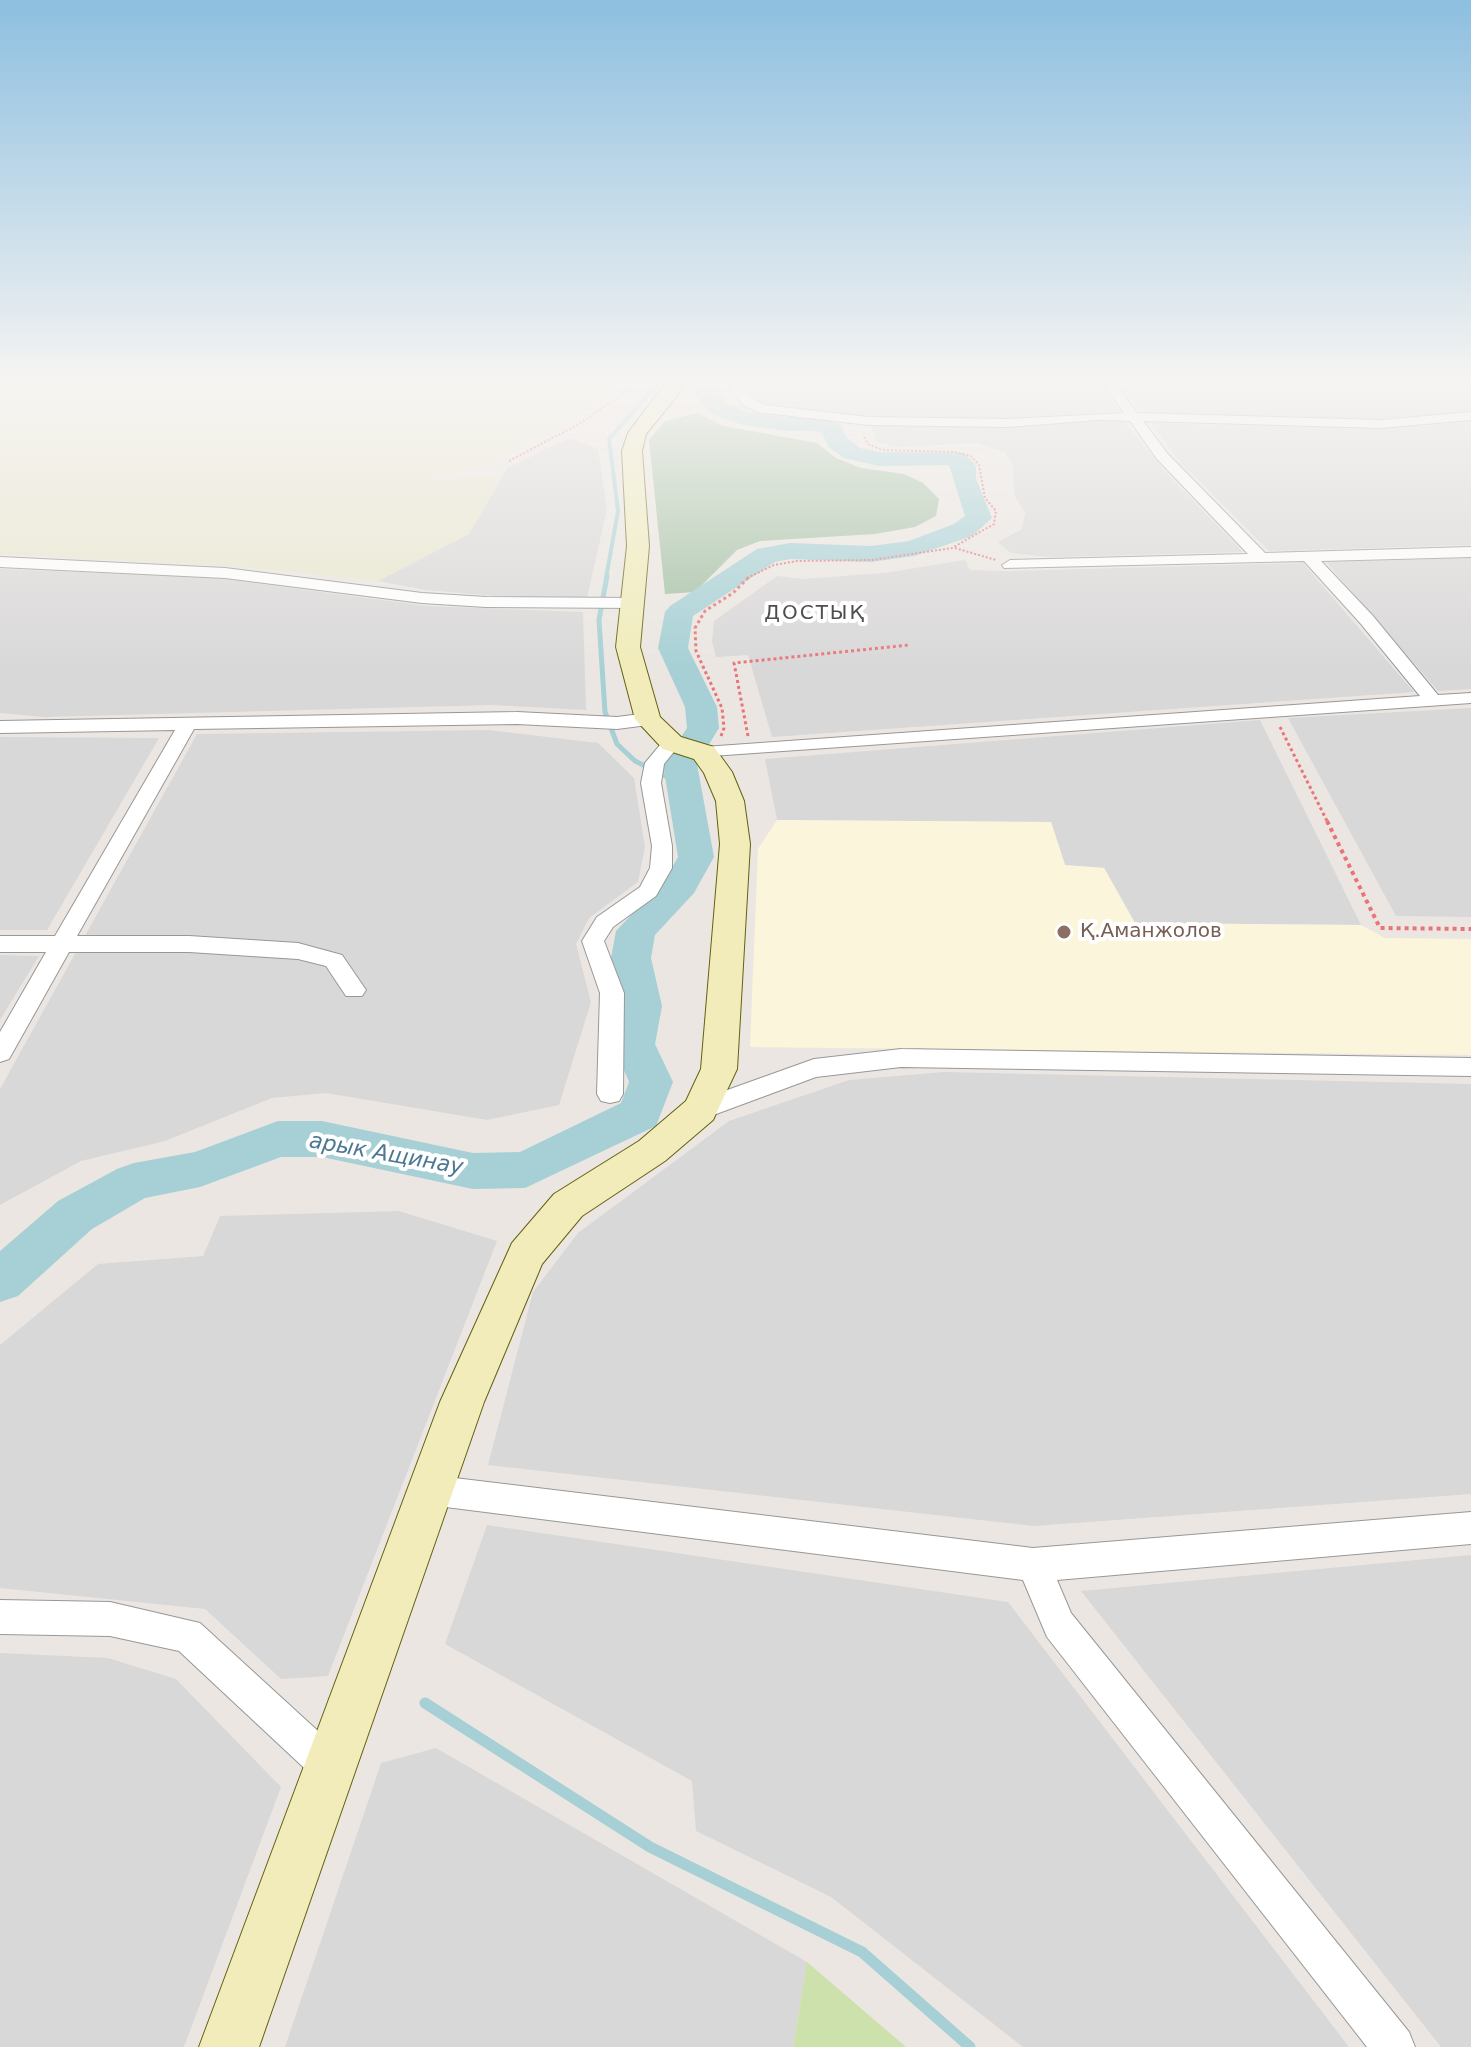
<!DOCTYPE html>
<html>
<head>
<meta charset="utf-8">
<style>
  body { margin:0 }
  canvas { display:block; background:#ebe6e1 }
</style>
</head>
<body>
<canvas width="1471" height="2047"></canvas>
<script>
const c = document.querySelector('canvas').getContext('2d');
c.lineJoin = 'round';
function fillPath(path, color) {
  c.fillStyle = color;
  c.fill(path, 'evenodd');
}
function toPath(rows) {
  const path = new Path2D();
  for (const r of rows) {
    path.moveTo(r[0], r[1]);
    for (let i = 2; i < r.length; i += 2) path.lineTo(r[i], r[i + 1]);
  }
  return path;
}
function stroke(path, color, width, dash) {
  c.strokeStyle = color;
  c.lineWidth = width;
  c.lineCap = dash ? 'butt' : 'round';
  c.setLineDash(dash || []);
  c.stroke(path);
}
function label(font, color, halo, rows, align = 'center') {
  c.font = font + ' "DejaVu Sans",sans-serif';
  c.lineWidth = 8;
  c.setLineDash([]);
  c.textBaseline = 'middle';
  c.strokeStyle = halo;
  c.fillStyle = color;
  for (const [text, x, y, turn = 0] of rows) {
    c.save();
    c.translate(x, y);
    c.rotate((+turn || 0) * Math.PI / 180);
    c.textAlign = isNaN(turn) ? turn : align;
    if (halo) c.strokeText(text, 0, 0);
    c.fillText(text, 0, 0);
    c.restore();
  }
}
fillPath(toPath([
  [747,385,1099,385,1120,411,1005,419,866,417,767,405,755,397],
  [1123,385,1471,385,1471,411,1366,420,1143,413],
  [1104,421,1125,422,1163,469,1243,552,1050,557,1011,553,998,542,1022,529,1025,513,1014,494,1013,466,1005,452,975,443,898,447,875,441,872,426,1021,427],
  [1471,422,1471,545,1269,551,1179,461,1151,423,1379,429],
  [570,438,598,449,607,509,587,598,496,596,426,590,378,581,469,534,507,468],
  [1471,558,1471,689,1438,691,1326,562],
  [965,560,970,570,1008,571,1303,563,1414,692,772,737,748,655,716,657,712,641,714,621,777,576,803,579,884,573],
  [0,569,208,577,427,606,583,612,586,710,492,705,44,717,0,713],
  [1471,708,1471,917,1396,916,1288,718],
  [1260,720,1361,925,1135,923,1104,868,1065,865,1051,822,777,820,765,759],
  [489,730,598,743,634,778,645,847,638,882,589,918,576,944,591,1002,559,1105,487,1120,326,1093,272,1098,165,1141,81,1161,0,1205,0,1089,197,734],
  [0,737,159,738,47,930,0,930],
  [0,955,39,956,0,1020],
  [944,1072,1471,1084,1471,1494,1034,1526,488,1465,533,1292,578,1233,729,1121,849,1080],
  [399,1211,497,1241,328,1676,281,1679,205,1609,0,1588,0,1345,98,1264,203,1256,220,1216],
  [487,1525,1008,1602,1349,2047,1023,2047,831,1897,696,1831,692,1781,445,1644],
  [1471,1555,1471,2047,1441,2047,1081,1591],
  [0,1653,108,1658,176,1679,281,1787,184,2047,0,2047],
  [436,1748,807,1962,793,2047,285,2047,381,1763]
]), '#d9d8d8');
fillPath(toPath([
  [777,820,1051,822,1065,865,1104,868,1135,923,1361,925,1385,938,1471,939,1471,1055,750,1047,758,849]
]), '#fbf6db');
fillPath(toPath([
  [0,385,616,385,612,393,561,427,484,466,410,479,502,477,469,534,378,581,230,566,0,554]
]), '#e8e7ce');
fillPath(toPath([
  [807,1962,906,2047,793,2047]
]), '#cde1ac');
fillPath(toPath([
  [698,413,723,426,817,443,836,458,861,468,904,474,923,483,939,499,936,516,915,527,875,534,760,541,737,550,695,592,665,594,649,440,665,421]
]), '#a5c1a5');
stroke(toPath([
  [606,578,618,511,609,439,657,385]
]), '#a6d0d5', 4);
stroke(toPath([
  [607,576,599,620,605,712,617,744,635,761,684,785]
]), '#a6d0d5', 5);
stroke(toPath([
  [425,1703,650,1847,862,1952,970,2047]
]), '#a6d0d5', 11);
fillPath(toPath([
  [693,385,715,385,716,392,728,404,748,412,785,417,818,417,840,424,847,438,860,448,879,452,964,453,976,466,976,479,992,518,972,536,914,556,871,562,790,559,775,562,693,616,688,648,717,707,719,728,697,764,714,857,694,893,655,935,651,958,662,1006,655,1044,673,1082,656,1126,525,1188,473,1189,322,1157,281,1157,200,1187,145,1198,92,1229,18,1296,0,1302,0,1251,58,1201,117,1169,134,1163,195,1152,278,1121,322,1121,473,1153,520,1152,621,1103,629,1082,613,1044,620,1006,611,958,616,931,666,878,678,857,663,764,687,728,685,707,658,648,665,612,670,606,757,549,790,543,871,546,909,541,954,524,965,516,949,465,879,466,844,458,829,447,822,433,815,431,785,431,743,425,712,414,694,394,693,385]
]), '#a6d0d5');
const street = toPath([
  [730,385,742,385,753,399,765,405,868,417,1008,419,1124,413,1104,385,1116,385,1137,413,1381,420,1471,412,1471,420,1381,428,1143,421,1167,453,1265,553,1471,547,1471,557,1321,561,1373,616,1438,695,1471,693,1471,703,697,757,694,753,697,749,704,747,1420,696,1361,624,1304,561,1004,568,1002,565,1010,560,1248,554,1157,459,1130,421,1099,420,1008,427,868,425,757,412,743,405,731,391,730,385],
  [0,557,225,568,422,593,486,597,635,598,643,603,635,608,486,607,422,603,225,578,0,567,0,557],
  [517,712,617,717,648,713,657,719,648,725,617,729,517,724,194,729,77,936,189,936,298,943,342,955,366,990,362,996,346,996,326,966,298,959,189,952,69,952,9,1059,0,1062,0,1032,46,952,0,952,0,936,55,936,175,730,0,733,0,721,517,712],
  [672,737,681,743,664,764,661,783,672,846,672,868,656,896,613,927,604,941,624,993,623,1094,619,1101,610,1103,601,1101,597,1094,600,993,582,941,597,917,640,887,650,868,652,846,641,783,645,763,665,739,672,737],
  [901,1049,1471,1058,1471,1076,901,1067,816,1077,700,1120,691,1117,687,1110,691,1103,814,1059,901,1049],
  [430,1475,1033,1548,1471,1512,1471,1544,1057,1580,1071,1613,1409,2032,1415,2047,1367,2047,1047,1637,1023,1580,430,1505,419,1501,414,1490,419,1479,430,1475],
  [0,1600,110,1602,200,1623,342,1753,348,1766,342,1779,329,1785,316,1779,179,1651,110,1636,0,1634,0,1600]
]);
const secondary = toPath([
  [664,385,682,385,677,396,646,434,642,451,649,546,640,647,660,717,681,737,714,747,732,772,744,801,750,844,737,1069,713,1120,665,1161,582,1216,542,1264,484,1402,259,2047,199,2047,440,1402,512,1243,554,1194,639,1141,686,1101,701,1069,720,844,716,801,704,773,694,759,663,749,635,719,616,647,627,546,622,451,628,433,664,385]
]);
stroke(street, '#989898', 2);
stroke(secondary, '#636110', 2);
stroke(toPath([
  [509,461,579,424,629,390,629,385],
  [955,548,996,560],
  [747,578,774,565,797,561,872,560,952,548,994,524,996,511,985,498,979,465,971,456,955,452,882,450,868,444,863,435]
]), '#e97478', 2, [2, 2]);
stroke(toPath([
  [1280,727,1328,823],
  [721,736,724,728,722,708,696,651,695,628,705,611,733,593,750,576],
  [748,736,734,663,909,645]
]), '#e97478', 3, [3, 3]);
stroke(toPath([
  [1327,821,1380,928,1471,929]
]), '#e97478', 4, [4, 4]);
fillPath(street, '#fff');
fillPath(secondary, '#f1ecb9');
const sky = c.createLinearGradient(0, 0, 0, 671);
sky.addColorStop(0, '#8dbfe0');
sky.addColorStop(0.57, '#f6f4f2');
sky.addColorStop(1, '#f6f4f200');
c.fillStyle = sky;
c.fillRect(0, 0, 1471, 671);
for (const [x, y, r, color] of [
  [1064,932,8,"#8d6e63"]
]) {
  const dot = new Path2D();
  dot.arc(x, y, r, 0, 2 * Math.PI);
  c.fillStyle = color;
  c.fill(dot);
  stroke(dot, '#fff', 3);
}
c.letterSpacing = '2px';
label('20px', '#4e4e4e', '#fff', [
  ["ДОСТЫҚ",815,614]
]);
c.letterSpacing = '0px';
label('20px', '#785e54', '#fff', [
  ["Қ.Аманжолов",1080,932]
], 'left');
label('italic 22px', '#4c7891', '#fff', [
  ["арык Ащинау",386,1155,10]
]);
</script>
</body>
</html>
